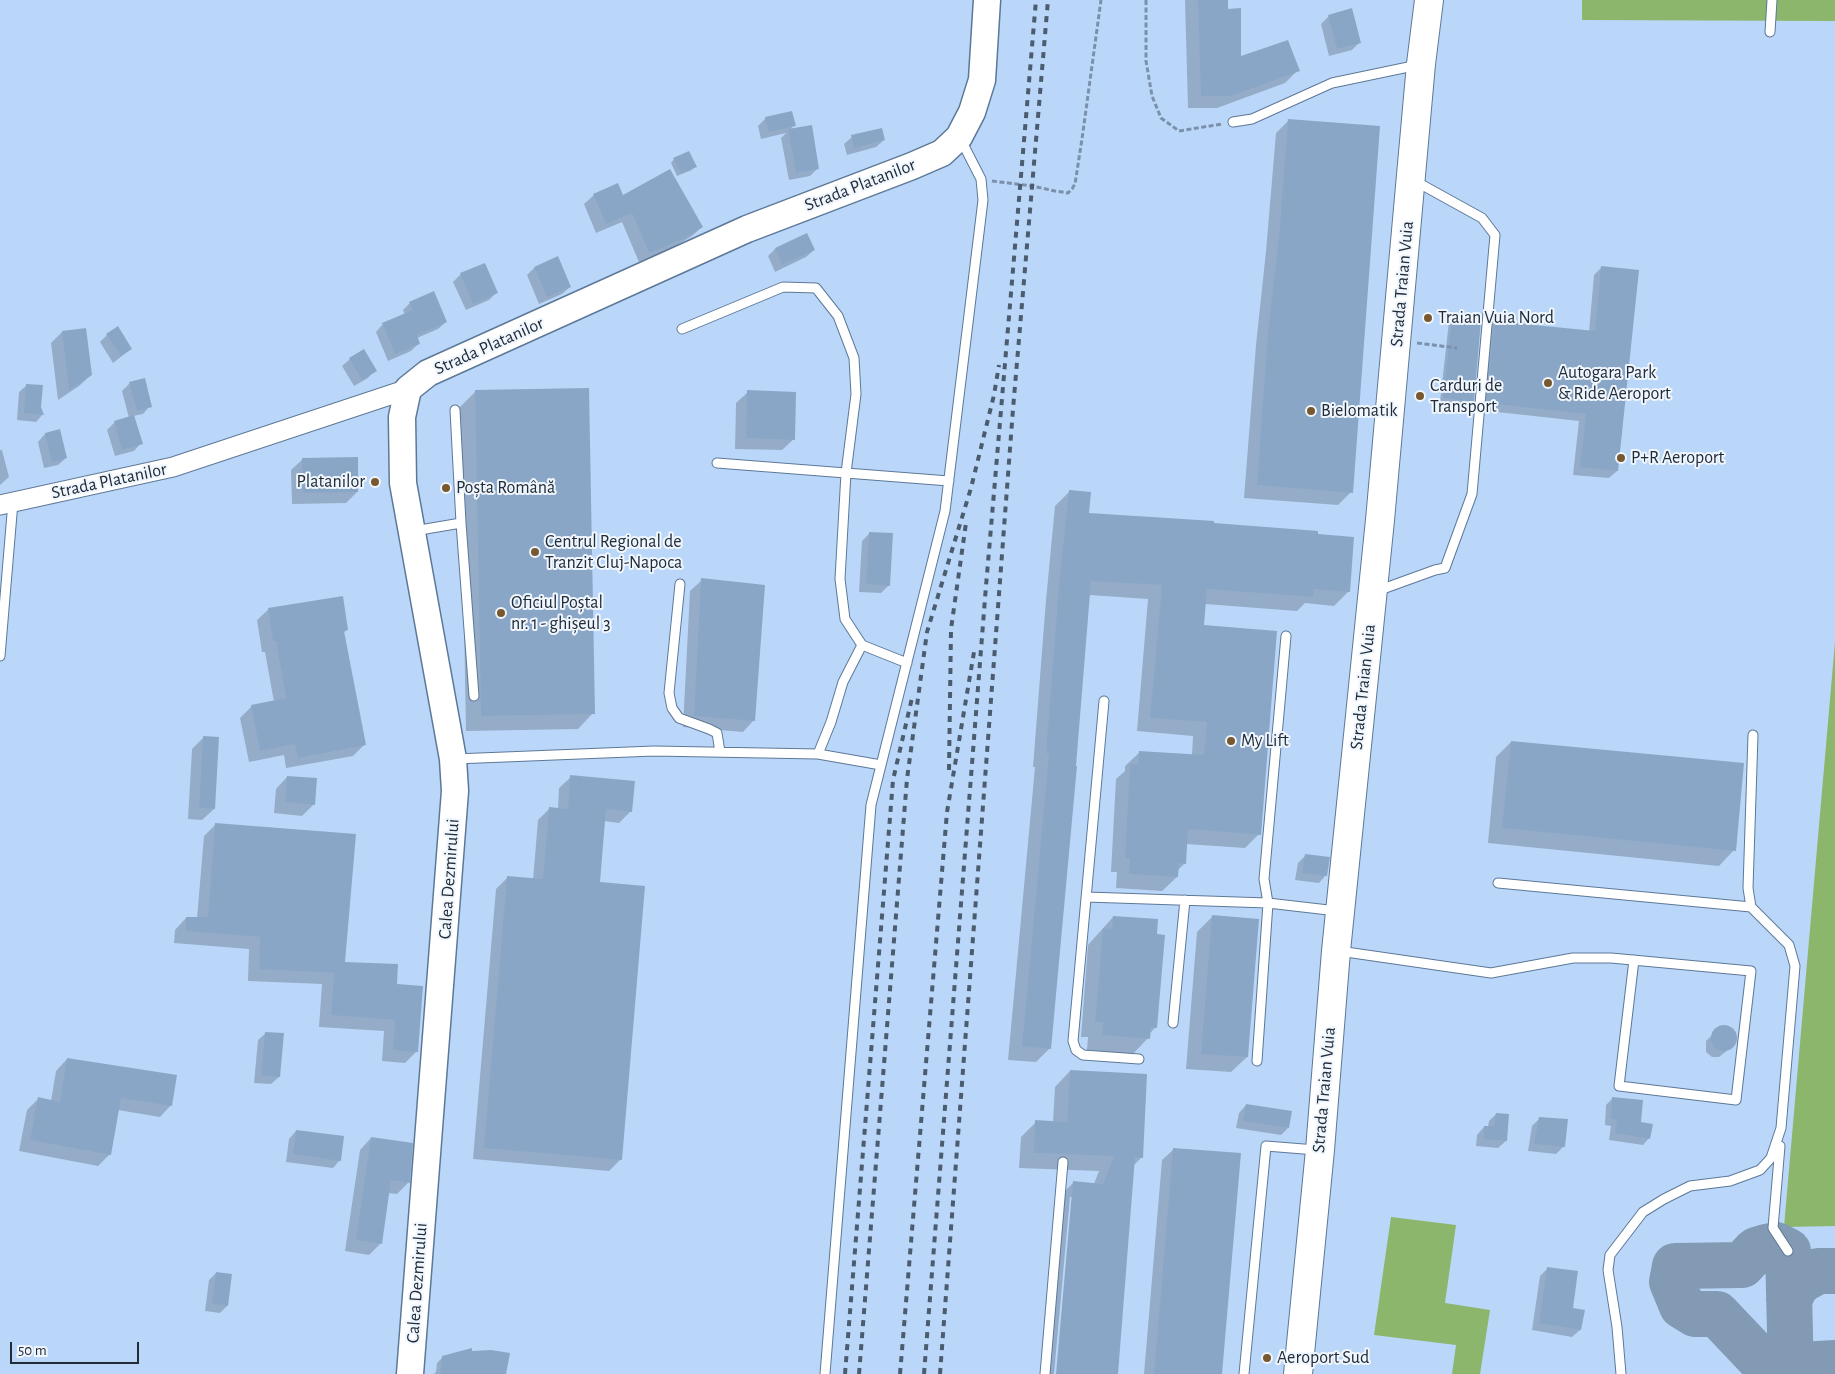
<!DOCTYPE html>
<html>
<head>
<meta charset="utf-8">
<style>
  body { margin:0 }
  #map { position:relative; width:1835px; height:1374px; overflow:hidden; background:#bad7fa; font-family:"Alegreya Sans",sans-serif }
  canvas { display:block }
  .scale { position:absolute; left:10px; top:1342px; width:129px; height:22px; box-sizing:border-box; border:2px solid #212c39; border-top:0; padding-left:6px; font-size:15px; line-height:18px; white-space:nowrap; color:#212c39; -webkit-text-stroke:4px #f0f6fd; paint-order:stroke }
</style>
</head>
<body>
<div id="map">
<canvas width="1835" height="1374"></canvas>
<div class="scale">50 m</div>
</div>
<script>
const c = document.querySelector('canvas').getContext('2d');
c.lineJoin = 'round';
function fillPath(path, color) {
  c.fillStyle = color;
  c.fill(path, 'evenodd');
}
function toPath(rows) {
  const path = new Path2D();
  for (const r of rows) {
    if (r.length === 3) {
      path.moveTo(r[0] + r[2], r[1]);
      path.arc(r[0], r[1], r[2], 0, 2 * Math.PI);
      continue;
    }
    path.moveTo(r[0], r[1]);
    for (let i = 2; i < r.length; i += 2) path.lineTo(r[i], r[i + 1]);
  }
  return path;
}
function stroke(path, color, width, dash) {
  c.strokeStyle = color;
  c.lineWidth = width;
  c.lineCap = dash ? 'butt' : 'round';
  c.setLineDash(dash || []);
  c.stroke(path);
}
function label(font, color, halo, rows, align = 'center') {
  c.font = font + ' "Alegreya Sans",sans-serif';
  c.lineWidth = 4;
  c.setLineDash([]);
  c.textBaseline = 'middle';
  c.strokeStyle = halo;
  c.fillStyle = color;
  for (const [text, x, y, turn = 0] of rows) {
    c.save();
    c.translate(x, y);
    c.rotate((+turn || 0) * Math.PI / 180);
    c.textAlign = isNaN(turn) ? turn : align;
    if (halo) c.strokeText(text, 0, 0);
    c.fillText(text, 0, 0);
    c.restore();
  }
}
fillPath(toPath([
  [1582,0,1835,0,1835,21,1582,20],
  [1835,642,1835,1226,1784,1227],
  [1391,1217,1456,1225,1445,1303,1490,1310,1480,1374,1452,1374,1456,1345,1374,1335]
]), '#8bb66b');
fillPath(toPath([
  [1185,0,1226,0,1227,10,1240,58,1298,70,1285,83,1217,108,1188,108],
  [1329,16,1360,42,1352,50,1329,56,1321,24],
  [766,118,794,125,790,130,817,169,810,176,789,180,781,138,786,133,761,139,758,126],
  [1289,120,1351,492,1338,505,1244,498,1256,345,1266,251,1276,133],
  [852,137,884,140,876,147,847,155,844,144],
  [674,159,695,166,692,170,677,176,671,163],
  [594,195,622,197,702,227,692,236,671,249,639,262,622,222,596,233,584,204],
  [807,234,814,250,806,257,775,272,768,256,775,249],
  [558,258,570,287,562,294,539,304,527,275,534,268],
  [1602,267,1617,471,1609,478,1573,475,1579,421,1479,410,1487,330,1494,322,1589,332,1594,275],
  [461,274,496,293,489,300,466,310,453,282],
  [410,303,446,322,438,329,417,338,419,343,411,351,388,361,376,332,383,324,405,315,403,310],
  [1452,318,1473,401,1469,405,1440,402,1449,321],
  [62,332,91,375,79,386,58,400,51,343],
  [107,335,131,349,113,363,100,342],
  [350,359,375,370,368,378,354,386,342,366],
  [130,383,150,406,143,414,133,416,141,443,134,451,115,456,107,430,115,422,129,418,122,391],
  [27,385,43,414,36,422,17,420,19,392],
  [476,391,593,713,578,729,466,731,460,407],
  [748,392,794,439,782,450,735,449,736,403],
  [59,431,66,458,58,465,44,468,38,442,45,434],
  [0,450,2,450,9,477,0,485],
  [303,459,357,492,346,503,292,504,291,470],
  [1070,491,1087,514,1213,524,1349,591,1334,606,1305,603,1297,611,1205,604,1203,626,1259,834,1245,848,1186,844,1185,863,1177,871,1177,877,1162,891,1116,888,1117,872,1111,872,1116,779,1125,771,1125,766,1140,752,1192,755,1193,736,1137,731,1148,599,1089,595,1050,1048,1036,1062,1008,1060,1035,767,1033,767,1046,600,1055,506],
  [869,534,889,585,881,593,859,592,862,541],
  [702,580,754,720,743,732,683,727,690,591],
  [269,609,347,630,343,633,364,745,353,756,286,768,284,755,249,762,240,718,251,707,274,702,265,652,262,652,257,620],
  [204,737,214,809,202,820,188,819,192,749],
  [1511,742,1734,850,1719,866,1488,843,1496,757],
  [287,777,314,804,302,816,274,813,276,789],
  [571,777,631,811,619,823,604,821,598,884,621,1159,609,1171,473,1159,496,889,507,878,533,880,538,820,549,809,558,809,559,788],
  [216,824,344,963,396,985,417,1051,405,1063,382,1061,384,1031,319,1027,322,984,248,981,249,949,174,943,175,930,186,918,197,918,204,836],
  [1305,856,1326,875,1319,883,1295,880,1298,863],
  [1213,916,1258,920,1247,1057,1231,1072,1186,1069,1197,932],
  [1113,917,1156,1027,1149,1034,1148,1038,1133,1054,1087,1050,1088,1037,1081,1037,1088,945],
  [1723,1027,1730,1028,1733,1030,1736,1037,1734,1045,1719,1057,1712,1057,1706,1052,1706,1041,1719,1028],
  [266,1033,279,1077,271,1084,254,1083,258,1040],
  [67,1059,171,1105,160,1117,118,1110,110,1154,98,1166,19,1151,27,1110,38,1099,51,1101,56,1071],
  [1070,1071,1142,1157,1133,1166,1117,1374,1057,1374,1073,1197,1070,1197,1054,1374,1042,1374,1058,1198,1073,1183,1094,1184,1099,1171,1019,1168,1021,1137,1036,1122,1053,1122,1055,1087],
  [1613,1098,1639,1123,1649,1138,1643,1145,1609,1140,1611,1126,1605,1125,1606,1105],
  [1246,1105,1288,1128,1281,1135,1236,1128,1239,1113],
  [1496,1114,1508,1115,1506,1141,1498,1148,1476,1146,1477,1135,1484,1127,1488,1127,1489,1121],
  [1540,1118,1564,1146,1556,1154,1528,1151,1532,1126],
  [296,1131,340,1160,333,1168,286,1162,289,1139],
  [371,1138,408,1183,397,1194,388,1193,380,1244,369,1255,345,1251,360,1150],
  [1174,1149,1221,1374,1144,1374,1162,1160],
  [1548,1268,1571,1309,1580,1330,1572,1337,1532,1330,1540,1276],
  [216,1273,227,1306,220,1313,205,1311,209,1280],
  [471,1352,504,1374,434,1374,436,1372,437,1363,443,1357]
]), '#0003');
stroke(toPath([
  [1789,1300,1795,1287,1802,1280,1818,1271,1835,1271],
  [1774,1374,1717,1314,1695,1314,1682,1306,1672,1282,1675,1266,1742,1265,1756,1250,1766,1247,1776,1245,1788,1251,1791,1374],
  [1800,1374,1809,1366,1817,1364,1835,1363]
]), '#839ab4', 46);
fillPath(toPath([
  [1198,0,1228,0,1228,9,1241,8,1241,56,1288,40,1300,71,1231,96,1201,96],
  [1352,8,1361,43,1337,49,1328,15],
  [792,111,796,126,769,132,765,117],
  [1288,119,1380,126,1353,493,1257,485,1268,331,1279,237],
  [812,125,819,169,796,173,788,129],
  [882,128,885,140,854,148,851,135],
  [689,151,697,167,681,173,673,158],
  [670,169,703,227,681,240,649,253,632,213,606,224,593,194,618,183,623,195],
  [807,233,815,250,782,265,775,248],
  [558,256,571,287,547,297,534,267],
  [485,263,498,293,473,304,460,273],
  [1601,266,1639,270,1618,471,1580,467,1586,414,1486,403,1494,321,1595,331],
  [434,291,447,322,417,335,420,344,395,354,382,323,413,310,409,302],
  [1452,317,1481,320,1474,402,1443,398],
  [118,326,132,349,121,356,106,334],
  [86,328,92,375,69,390,62,331],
  [364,349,377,371,362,380,349,358],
  [145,378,152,407,137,411,129,382],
  [26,384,43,385,41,407,44,415,24,413],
  [589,388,595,714,481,716,475,390],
  [747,390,796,392,795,440,746,438],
  [134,415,143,444,122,450,114,421],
  [60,429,67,458,52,462,45,433],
  [358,457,358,492,303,493,302,458],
  [1069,490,1091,492,1089,513,1214,521,1214,523,1318,531,1318,534,1354,537,1350,592,1313,589,1313,597,1207,589,1204,625,1277,631,1261,835,1188,829,1186,864,1179,863,1178,877,1129,874,1130,859,1125,858,1130,764,1138,764,1139,751,1204,755,1207,722,1150,718,1162,585,1091,581,1076,766,1077,766,1051,1049,1022,1046,1049,753,1046,753,1059,585],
  [869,532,893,533,890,586,866,584],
  [701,578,765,585,755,721,694,716],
  [343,596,348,630,344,631,366,745,298,758,295,744,260,751,251,705,286,698,276,641,273,641,268,608],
  [203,736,219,737,215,809,199,808],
  [1511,741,1744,763,1736,851,1502,828],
  [570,775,635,781,632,812,606,809,600,882,645,886,622,1160,484,1148,507,876,543,879,549,807,568,809],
  [287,776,317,778,315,805,285,802],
  [215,823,356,834,345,962,398,964,397,984,423,986,418,1052,393,1050,395,1020,331,1015,334,973,259,969,260,937,186,931,186,917,208,917],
  [1305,854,1330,857,1327,876,1302,873],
  [1212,915,1259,919,1248,1057,1201,1054],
  [1113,916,1158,919,1157,934,1165,935,1157,1028,1151,1027,1150,1039,1102,1035,1103,1022,1095,1022,1103,928,1112,929],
  [1724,1038,13],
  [265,1032,284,1033,280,1077,261,1075],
  [67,1058,177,1075,172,1106,121,1098,111,1155,30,1140,38,1097,60,1102],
  [1070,1070,1147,1074,1143,1158,1135,1157,1118,1374,1056,1374,1073,1181,1103,1184,1114,1156,1034,1153,1035,1120,1067,1122],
  [1612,1097,1643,1100,1641,1122,1653,1124,1650,1139,1615,1133,1617,1120,1611,1119],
  [1246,1104,1292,1111,1289,1128,1243,1121],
  [1496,1113,1509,1114,1507,1141,1483,1139,1484,1126,1494,1126],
  [1539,1117,1568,1119,1565,1147,1534,1144],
  [296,1130,344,1136,341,1161,293,1154],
  [371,1137,413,1143,410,1183,391,1180,382,1244,356,1240],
  [1173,1148,1241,1153,1222,1374,1154,1374],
  [1547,1267,1578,1271,1573,1308,1585,1310,1581,1330,1539,1323],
  [216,1272,232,1274,228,1306,212,1304],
  [472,1348,472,1351,491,1350,510,1353,506,1374,440,1374,442,1356]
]), '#8aa6c7');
const lane = toPath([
  [1770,32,1772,0],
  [1233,122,1252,119,1332,83,1418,65],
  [682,329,783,287,816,288,838,316,854,358,856,394,846,473,840,579,845,619,862,645,907,663],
  [455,410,461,523],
  [717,463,949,481],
  [414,531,461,523,474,696],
  [680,584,669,693,672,708,679,718,709,729,717,733,720,752],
  [1377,591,1435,570,1445,568,1472,494,1495,235,1482,218,1415,181],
  [0,656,13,502],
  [1104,701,1073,1041,1076,1050,1083,1055,1139,1059],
  [818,754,831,722,843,682,862,645],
  [455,759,654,751,818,754,881,765],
  [1498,883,1751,907],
  [1086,897,1268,903,1337,911],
  [1339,951,1491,973,1573,958,1611,958,1751,971,1736,1100,1619,1086,1634,960],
  [1173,1023,1185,900],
  [1257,1061,1268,903,1264,879,1286,636],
  [1780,1146,1773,1228,1788,1251],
  [825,1374,871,805,945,511,983,200,981,179,961,140],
  [1045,1374,1063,1162],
  [1244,1374,1266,1146,1316,1150],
  [1621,1374,1617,1327,1608,1270,1610,1255,1643,1212,1664,1199,1690,1186,1730,1181,1760,1170,1771,1158,1781,1128,1795,966,1789,945,1751,907,1748,888,1753,735]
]);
const street = toPath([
  [0,505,173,467,408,389]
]);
const secondary = toPath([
  [410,1374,455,791,453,759,403,483,402,417,408,389,428,373,747,229,912,166,942,153,959,137,972,112,982,80,987,0]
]);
const primary = toPath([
  [1298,1374,1320,1150,1336,951,1380,520,1421,64,1429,0]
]);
stroke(lane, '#5d7897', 11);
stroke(street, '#5d7897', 21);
stroke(secondary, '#5d7897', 29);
stroke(primary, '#5d7897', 30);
stroke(toPath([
  [1146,0,1146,61,1152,96,1161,118,1179,131,1222,124],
  [992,181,1032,186,1055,191,1068,193,1072,189,1075,184,1082,139,1101,0],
  [1417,343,1457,348]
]), '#7b91ab', 3, [5, 2.5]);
stroke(lane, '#fff', 9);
stroke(street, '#fff', 19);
stroke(secondary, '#fff', 26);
stroke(primary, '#fff', 28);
stroke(toPath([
  [949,770,951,629,966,523],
  [845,1374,893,780,912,698],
  [859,1374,907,779,927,632,971,488,994,395,999,365],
  [900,1374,947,812,974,652],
  [924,1374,986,586,1036,0],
  [940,1374,1013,409,1048,0]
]), '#4c5c6f', 4, [6, 6]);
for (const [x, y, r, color] of [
  [1428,318,5,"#78582e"],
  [1548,383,5,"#78582e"],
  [1420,396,5,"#78582e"],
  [1311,411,5,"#78582e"],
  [1621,458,5,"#78582e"],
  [375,482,5,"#78582e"],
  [446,488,5,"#78582e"],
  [535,552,5,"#78582e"],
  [501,613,5,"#78582e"],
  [1231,741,5,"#78582e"],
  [1267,1358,5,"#78582e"]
]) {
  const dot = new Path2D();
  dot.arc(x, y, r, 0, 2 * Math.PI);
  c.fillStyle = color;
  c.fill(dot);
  stroke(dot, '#f0f6fd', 2);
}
label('18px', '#212c39', '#f0f6fd', [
  ["Strada Platanilor",860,185,-21],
  ["Strada Traian Vuia",1402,284,-85],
  ["Strada Platanilor",489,346,-24],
  ["Strada Platanilor",109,481,-12],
  ["Strada Traian Vuia",1363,687,-84],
  ["Calea Dezmirului",449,879,-86],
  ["Strada Traian Vuia",1324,1090,-85],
  ["Calea Dezmirului",417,1283,-86]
]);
label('18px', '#212c39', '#f0f6fd', [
  ["Traian Vuia Nord",1438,318],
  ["Autogara Park",1558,373],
  ["& Ride Aeroport",1558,394],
  ["Carduri de",1430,386],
  ["Transport",1430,407],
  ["Bielomatik",1321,411],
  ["P+R Aeroport",1631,458],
  ["Platanilor",365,482,"right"],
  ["Poșta Română",456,488],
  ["Centrul Regional de",545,542],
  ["Tranzit Cluj-Napoca",545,563],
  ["Oficiul Poștal",511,603],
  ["nr. 1 - ghișeul 3",511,624],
  ["My Lift",1241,741],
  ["Aeroport Sud",1277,1358]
], 'left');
</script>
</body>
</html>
